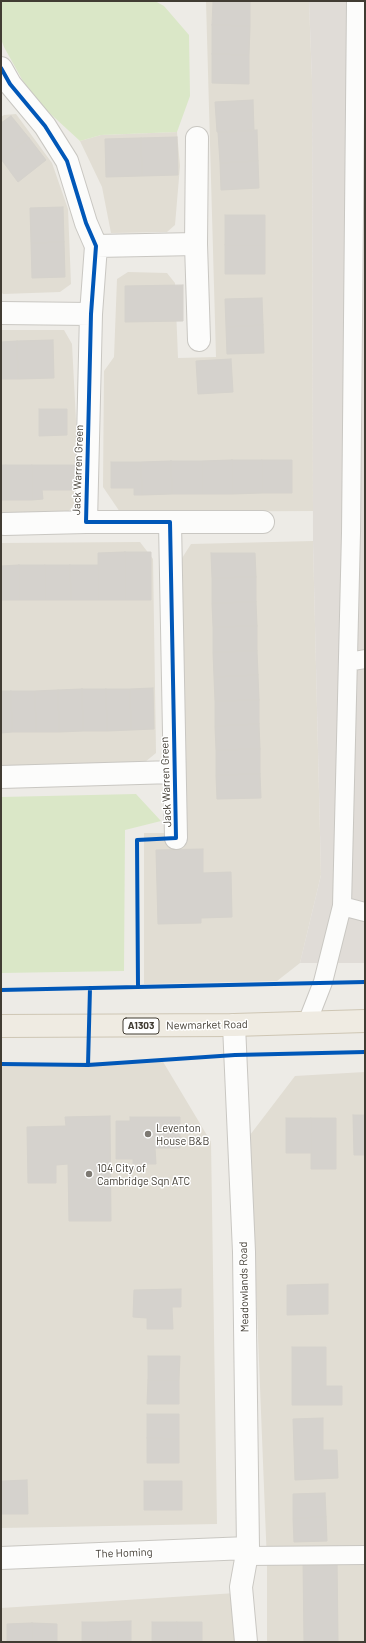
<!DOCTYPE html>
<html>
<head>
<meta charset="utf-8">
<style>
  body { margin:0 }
  #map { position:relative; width:366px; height:1643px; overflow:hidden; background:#edebe6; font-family:Barlow,sans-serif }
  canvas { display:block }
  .frame { position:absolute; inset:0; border:2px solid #413c33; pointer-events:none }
</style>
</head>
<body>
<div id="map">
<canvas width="366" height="1643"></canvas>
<div class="frame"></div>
</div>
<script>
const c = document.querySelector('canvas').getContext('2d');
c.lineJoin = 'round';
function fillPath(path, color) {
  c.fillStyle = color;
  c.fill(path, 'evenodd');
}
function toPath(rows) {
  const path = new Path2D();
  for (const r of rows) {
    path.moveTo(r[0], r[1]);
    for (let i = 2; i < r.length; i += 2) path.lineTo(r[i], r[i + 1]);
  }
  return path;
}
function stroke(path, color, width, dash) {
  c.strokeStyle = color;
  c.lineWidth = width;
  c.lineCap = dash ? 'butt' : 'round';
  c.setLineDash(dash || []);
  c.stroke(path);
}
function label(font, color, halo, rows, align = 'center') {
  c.font = font + ' Barlow,sans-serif';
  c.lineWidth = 3;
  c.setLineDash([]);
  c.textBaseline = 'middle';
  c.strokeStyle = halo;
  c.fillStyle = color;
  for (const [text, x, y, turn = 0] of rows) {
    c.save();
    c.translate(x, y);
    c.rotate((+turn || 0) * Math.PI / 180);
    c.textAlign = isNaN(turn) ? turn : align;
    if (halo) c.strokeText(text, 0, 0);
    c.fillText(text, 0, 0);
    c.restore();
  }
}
fillPath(toPath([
  [206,1,309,1,312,80,313,511,120,512,103,487,104,371,114,357,117,279,128,272,167,273,175,283,178,358,216,357],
  [16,114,52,163,68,209,71,284,60,292,3,294,1,292,1,117,4,115],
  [177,132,180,166,175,225,167,232,111,233,102,187,80,141,101,135],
  [1,330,64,330,72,344,80,498,67,513,1,514],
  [313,541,321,875,300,963,277,981,144,984,144,833,186,833,177,566,191,544],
  [140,542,153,559,156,753,139,767,1,768,1,543],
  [162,1060,211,1142,217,1524,1,1528,1,1065],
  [365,1072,365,1642,267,1642,267,1563,250,1135,295,1076],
  [236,1593,236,1642,1,1642,1,1608]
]), '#e1ddd3');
fillPath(toPath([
  [309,1,365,1,365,963,300,963,321,875,313,541,312,80]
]), '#e0dcd7');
fillPath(toPath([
  [1,1,155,1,164,6,189,35,190,96,177,132,101,135,80,141,43,107,24,83,4,47,1,39],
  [136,794,161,821,125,830,124,971,1,973,1,797]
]), '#dae7c7');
const building = toPath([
  [213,1,250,1,250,26,212,25,213,1],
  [212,25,250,26,249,55,212,54,212,25],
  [212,54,249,55,249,84,212,83,212,54],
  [253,100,254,131,217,132,215,102,253,100],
  [11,116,29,138,1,159,1,123,11,116],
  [257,130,258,161,220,163,218,132,257,130],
  [177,137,178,175,142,176,141,138,177,137],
  [29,138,46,160,18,182,1,159,29,138],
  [141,138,142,176,106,177,105,139,141,138],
  [258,161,259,188,221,190,220,163,258,161],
  [63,207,64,242,31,243,30,208,63,207],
  [225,215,265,215,265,245,225,245,225,215],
  [64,242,65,277,32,278,31,243,64,242],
  [225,245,265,245,265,274,225,274,225,245],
  [183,285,183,321,125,322,125,286,183,285],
  [262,298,263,325,226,327,225,299,262,298],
  [263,325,264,353,227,354,226,327,263,325],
  [53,340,54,378,18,379,17,341,53,340],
  [17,341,18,379,1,379,1,342,17,341],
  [231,359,233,392,198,394,196,361,231,359],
  [39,409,67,409,67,435,39,436,39,409],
  [232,460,262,460,262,493,232,494,232,460],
  [232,460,232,494,202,494,202,461,232,460],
  [262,460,292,460,292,493,262,493,262,460],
  [171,461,202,461,202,494,172,494,171,461],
  [171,461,172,494,142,495,141,462,171,461],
  [111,462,141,462,142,495,134,495,134,488,111,488,111,462],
  [1,465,6,465,6,500,1,500,1,465],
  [6,465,32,465,32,500,6,500,6,465],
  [32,465,75,465,75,490,42,490,43,499,32,500,32,465],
  [125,552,125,600,98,600,98,553,125,552],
  [125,552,151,552,151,600,125,600,125,552],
  [211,553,255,553,256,577,212,578,211,553],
  [19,565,19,600,1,600,1,566,19,565],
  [19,565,45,565,45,600,19,600,19,565],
  [45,565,70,565,71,600,45,600,45,565],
  [70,565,98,565,98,600,71,600,70,565],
  [256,577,256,602,212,603,212,578,256,577],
  [256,602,257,626,213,627,212,603,256,602],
  [257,626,257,651,213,652,213,627,257,626],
  [257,651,258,675,214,677,213,652,257,651],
  [258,675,259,700,215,701,214,677,258,675],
  [153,688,154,729,131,730,130,689,153,688],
  [82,689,106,689,107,731,83,731,82,689],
  [82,689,83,731,59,732,58,690,82,689],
  [106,689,130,689,131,730,107,731,106,689],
  [58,690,59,732,36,732,35,691,58,690],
  [1,691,11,691,12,732,1,733,1,691],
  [11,691,35,691,36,732,12,732,11,691],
  [259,700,259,724,215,726,215,701,259,700],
  [259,724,260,749,216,750,215,726,259,724],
  [260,749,260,774,216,775,216,750,260,749],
  [260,774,261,798,217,799,216,775,260,774],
  [203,849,203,873,231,872,232,917,201,918,201,923,158,924,156,850,203,849],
  [353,1115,365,1115,365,1155,354,1155,353,1115],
  [110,1116,111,1221,69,1221,68,1164,56,1165,56,1183,28,1183,27,1127,66,1126,65,1117,110,1116],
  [130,1117,180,1117,180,1148,155,1148,156,1164,133,1164,133,1159,116,1159,116,1121,130,1121,130,1117],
  [286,1118,311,1118,311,1153,286,1153,286,1118],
  [311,1118,336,1118,336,1169,311,1169,311,1118],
  [328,1284,328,1314,287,1315,287,1285,328,1284],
  [181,1289,181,1307,172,1307,173,1329,147,1329,147,1318,133,1317,134,1290,181,1289],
  [292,1347,326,1347,326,1386,342,1386,342,1405,292,1405,292,1347],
  [148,1356,180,1356,179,1380,148,1380,148,1356],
  [148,1380,179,1380,179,1404,147,1404,148,1380],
  [147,1414,179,1414,179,1439,147,1438,147,1414],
  [323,1418,323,1450,337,1450,338,1478,295,1480,293,1419,323,1418],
  [147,1438,179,1439,179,1463,147,1463,147,1438],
  [27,1480,28,1514,5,1514,4,1481,27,1480],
  [1,1481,4,1481,5,1514,1,1514,1,1481],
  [144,1481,182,1481,182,1510,144,1510,144,1481],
  [325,1493,326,1517,293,1518,293,1494,325,1493],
  [326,1517,327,1541,294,1542,293,1518,326,1517],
  [303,1558,337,1558,338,1642,304,1642,303,1558],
  [131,1621,131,1642,107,1642,107,1622,131,1621],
  [82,1622,107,1622,107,1642,82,1642,82,1622],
  [152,1622,177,1622,177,1642,152,1642,152,1622],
  [177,1622,202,1622,202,1642,177,1642,177,1622],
  [32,1623,57,1624,57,1642,32,1642,32,1623],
  [32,1623,32,1642,7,1642,7,1624,32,1623]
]);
fillPath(building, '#d5d2cd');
stroke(building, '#d5d2cc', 1);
const service = toPath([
  [356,1,351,533,342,906,365,912],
  [348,662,365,659],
  [307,1023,323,982,342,906],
  [246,1556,365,1555]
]);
const minor = toPath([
  [1,68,10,84,45,126,67,161,86,223,96,246,91,314,86,522,170,522,176,838],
  [196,244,199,340],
  [96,246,196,244,197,138],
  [1,313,91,314],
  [170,522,263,522],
  [4,524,86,522],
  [1,777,174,772],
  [234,1025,244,1252,248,1548,241,1587,246,1642],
  [1,1558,248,1548]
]);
const primary = toPath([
  [1,1026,234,1025,365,1021]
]);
stroke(service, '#c9c7c2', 20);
stroke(minor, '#c9c7c2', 24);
stroke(primary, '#cec6b4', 24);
stroke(service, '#fcfcfb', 18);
stroke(minor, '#fcfcfb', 22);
stroke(primary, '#efebe2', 22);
stroke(toPath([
  [1,68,10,84,45,126,67,161,86,223,96,246,91,314,86,522,170,522,176,838,137,840,138,987],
  [1,990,365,982],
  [1,1064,88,1065,235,1055,365,1052],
  [88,1065,90,988]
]), '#0057b8', 4);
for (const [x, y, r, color] of [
  [148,1134,4,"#7d7972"],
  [89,1174,4,"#7d7972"]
]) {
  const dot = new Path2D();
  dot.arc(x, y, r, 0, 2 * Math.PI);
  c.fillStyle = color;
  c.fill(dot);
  stroke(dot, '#fff', 1.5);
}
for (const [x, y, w] of [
  [141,1026,36]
]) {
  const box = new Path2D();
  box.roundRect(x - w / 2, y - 8, w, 16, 3);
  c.fillStyle = '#fff';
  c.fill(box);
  stroke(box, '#413c33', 1);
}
label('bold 10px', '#413c33', null, [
  ["A1303",141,1026]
]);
label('11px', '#413c33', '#fff', [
  ["Jack Warren Green",78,470,-88],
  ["Jack Warren Green",166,782,-92],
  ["Newmarket Road",207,1025,-1],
  ["Meadowlands Road",244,1287,-91],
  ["The Homing",124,1553,-2]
]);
label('11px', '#413c33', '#fff', [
  ["Leventon",156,1128],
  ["House B&B",156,1141],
  ["104 City of",97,1168],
  ["Cambridge Sqn ATC",97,1181]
], 'left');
</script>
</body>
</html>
